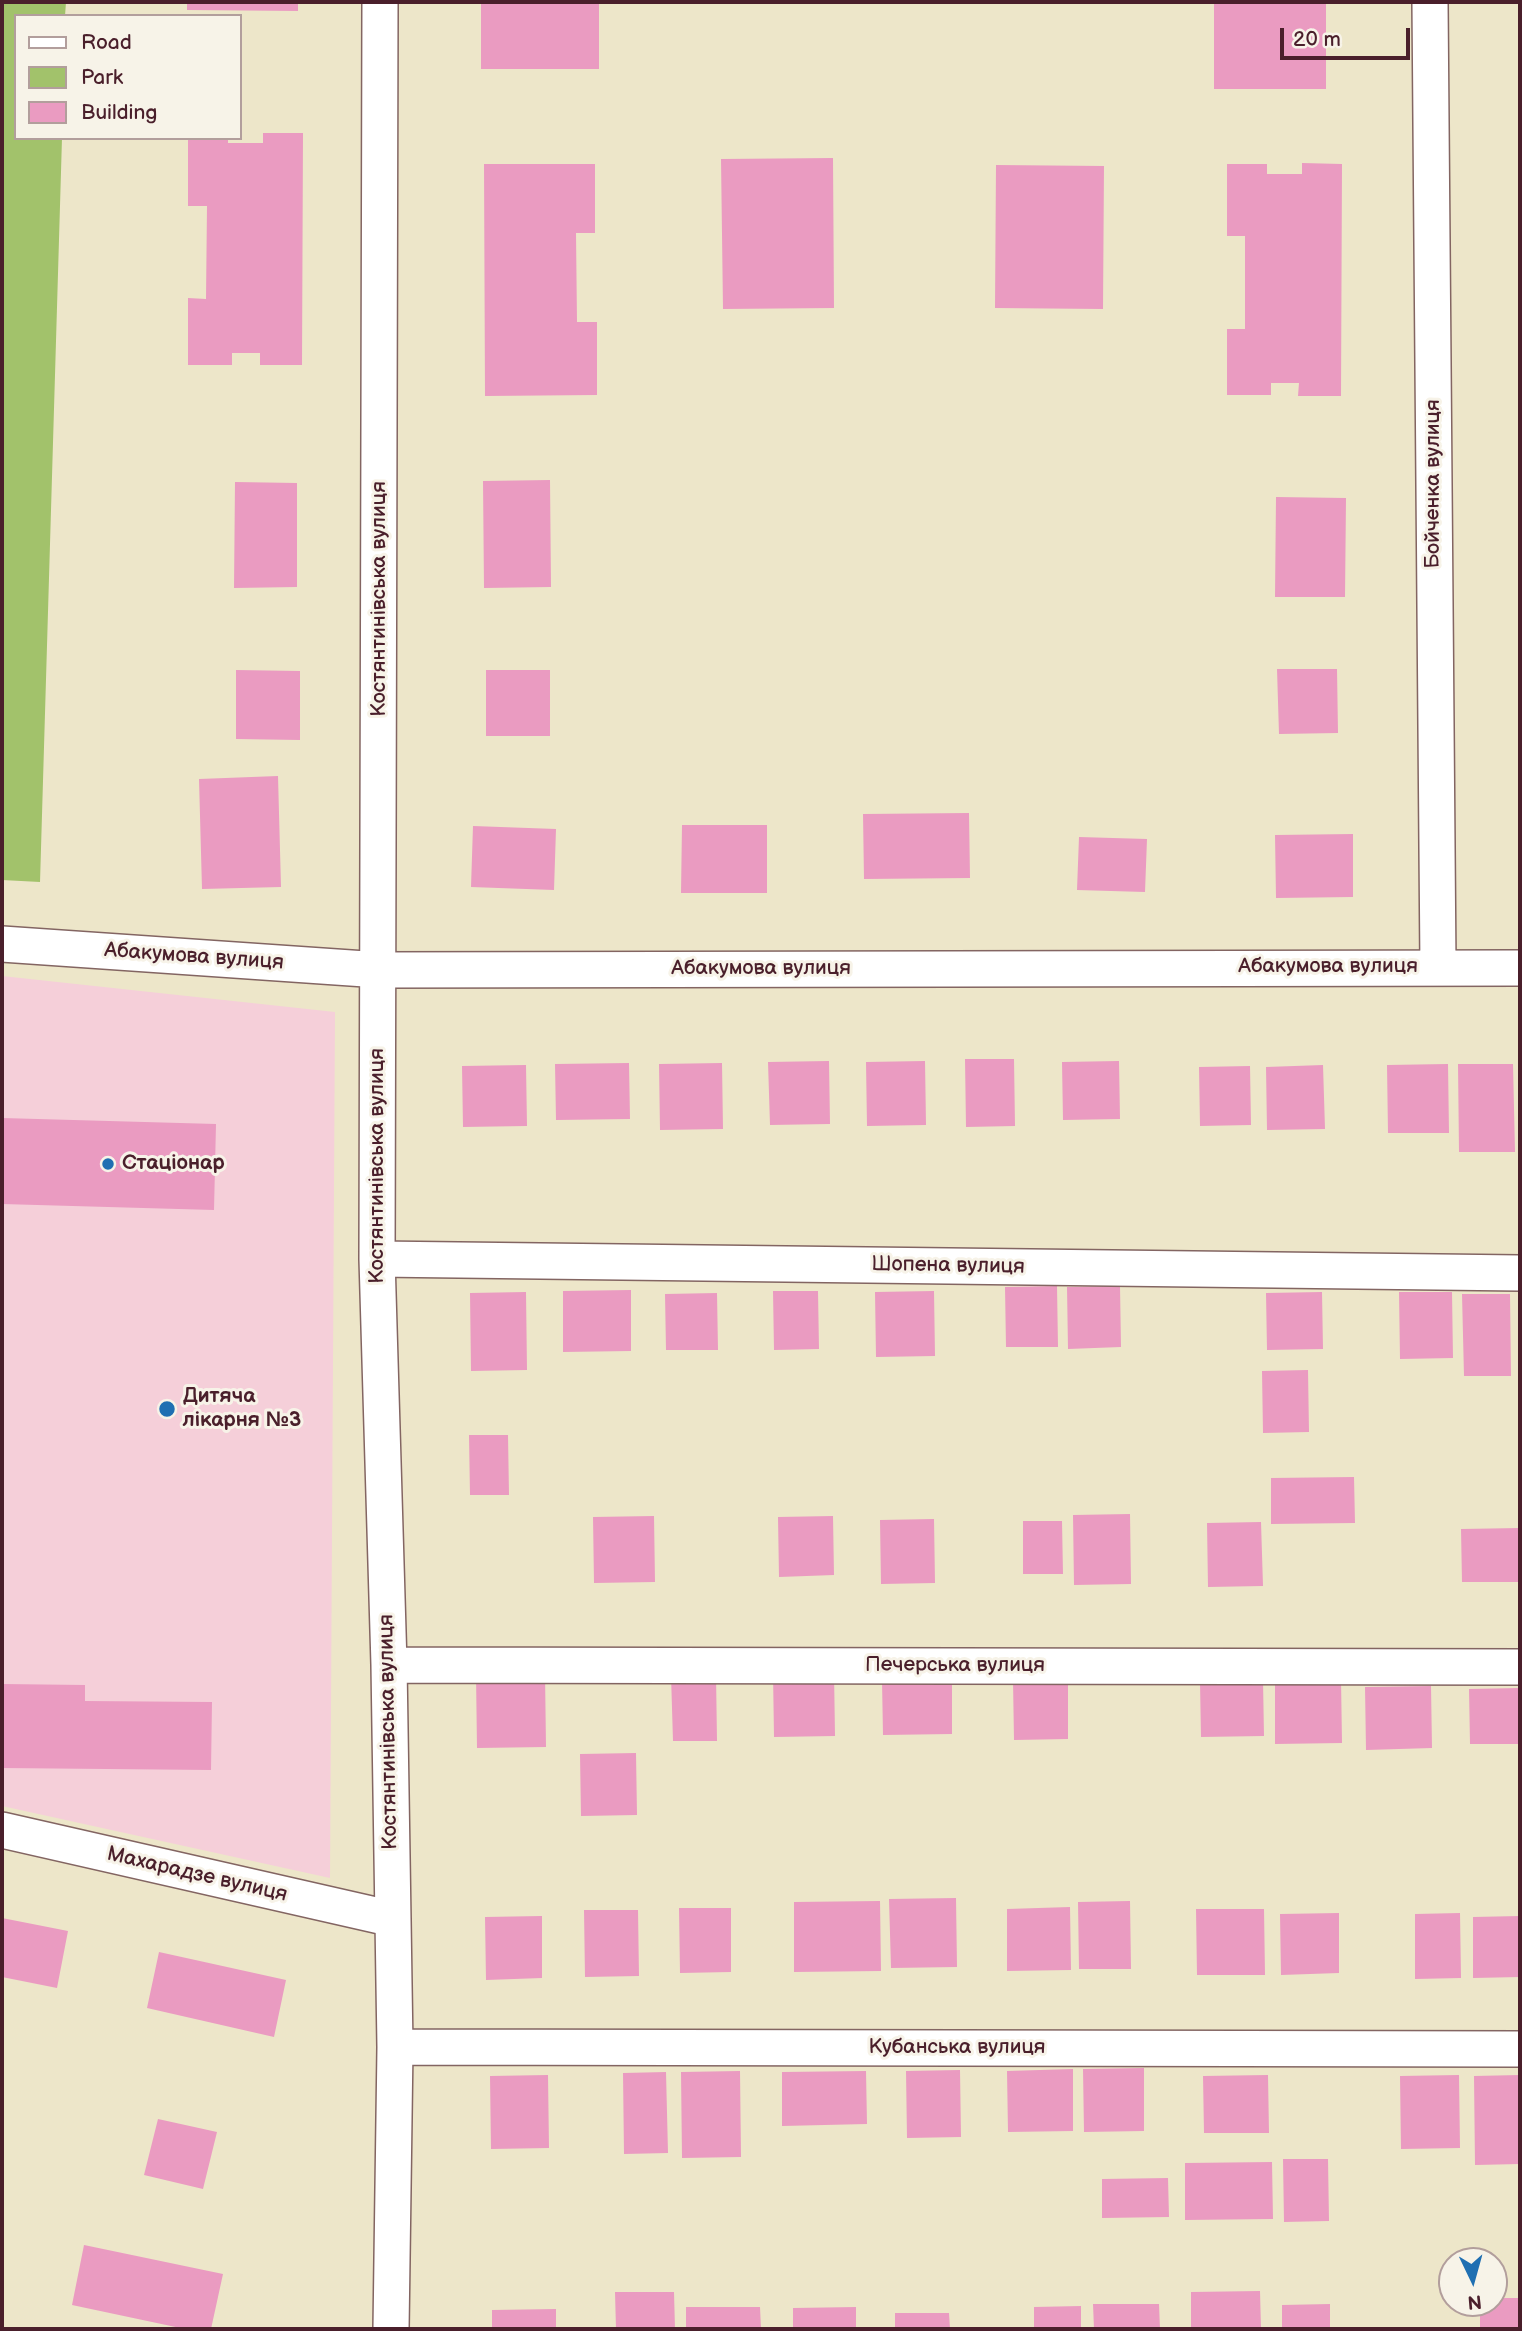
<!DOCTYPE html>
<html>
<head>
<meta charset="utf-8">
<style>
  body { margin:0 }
  #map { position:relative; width:1522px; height:2331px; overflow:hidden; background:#ede6c9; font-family:"Balsamiq Sans",sans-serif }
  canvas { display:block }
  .frame { position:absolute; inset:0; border:4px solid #4a1f2b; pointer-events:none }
  .legend { position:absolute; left:14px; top:14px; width:228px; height:126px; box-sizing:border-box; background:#f7f3e8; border:2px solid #b29e9c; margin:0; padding:9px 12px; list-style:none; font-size:21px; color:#4a1f2b }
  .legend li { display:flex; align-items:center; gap:14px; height:35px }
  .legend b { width:35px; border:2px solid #b29e9c }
  .north { position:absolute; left:1438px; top:2247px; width:70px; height:70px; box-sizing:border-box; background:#f7f3e8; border:2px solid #b29e9c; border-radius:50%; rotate:175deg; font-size:19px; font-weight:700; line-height:28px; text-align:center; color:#4a1f2b }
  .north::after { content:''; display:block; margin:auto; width:24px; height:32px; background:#1f6fb2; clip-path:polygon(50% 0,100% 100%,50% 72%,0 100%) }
  .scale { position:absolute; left:1280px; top:28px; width:130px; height:32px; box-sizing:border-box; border:4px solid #4a1f2b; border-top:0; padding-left:9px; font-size:21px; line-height:24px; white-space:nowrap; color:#4a1f2b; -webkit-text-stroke:5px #f7f3e8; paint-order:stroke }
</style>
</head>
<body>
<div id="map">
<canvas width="1522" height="2331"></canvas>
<div class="frame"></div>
<ul class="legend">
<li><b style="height:9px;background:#fff"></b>Road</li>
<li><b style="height:19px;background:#a2c26b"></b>Park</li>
<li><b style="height:19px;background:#ea9bc1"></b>Building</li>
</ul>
<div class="north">N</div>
<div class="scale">20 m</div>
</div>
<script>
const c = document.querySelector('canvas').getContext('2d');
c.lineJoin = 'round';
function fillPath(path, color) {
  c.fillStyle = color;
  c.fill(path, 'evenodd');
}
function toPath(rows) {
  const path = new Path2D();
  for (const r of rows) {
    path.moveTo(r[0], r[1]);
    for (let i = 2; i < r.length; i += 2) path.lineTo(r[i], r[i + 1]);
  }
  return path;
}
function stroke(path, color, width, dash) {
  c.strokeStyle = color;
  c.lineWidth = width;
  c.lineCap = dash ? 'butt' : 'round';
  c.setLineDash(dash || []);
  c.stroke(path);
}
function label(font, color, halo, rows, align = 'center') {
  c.font = font + ' "Balsamiq Sans",sans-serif';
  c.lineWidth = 6;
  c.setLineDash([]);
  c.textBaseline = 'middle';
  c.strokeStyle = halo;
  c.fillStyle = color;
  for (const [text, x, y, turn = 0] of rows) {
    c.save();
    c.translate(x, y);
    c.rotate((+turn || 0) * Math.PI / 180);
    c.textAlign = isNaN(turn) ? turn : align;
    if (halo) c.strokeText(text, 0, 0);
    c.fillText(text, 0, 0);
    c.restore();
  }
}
fillPath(toPath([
  [2,976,335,1012,330,1878,2,1806]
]), '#f5cfd9');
fillPath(toPath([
  [2,2,66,2,65,16,16,16,16,138,62,138,40,882,2,880]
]), '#a2c26b');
fillPath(toPath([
  [187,2,298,2,298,11,187,10],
  [481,2,599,2,599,69,481,69],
  [1214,2,1326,2,1326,89,1214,89],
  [263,133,303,133,302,365,260,365,260,353,232,353,232,365,188,365,188,298,206,299,207,206,188,206,188,138,228,138,228,143,263,143],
  [833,158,834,308,723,309,721,159],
  [1302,163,1342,164,1341,396,1298,396,1299,383,1271,383,1271,395,1227,395,1227,329,1245,329,1245,236,1227,236,1227,164,1267,164,1267,174,1302,174],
  [484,164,595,164,595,233,576,233,577,322,597,322,597,395,485,396],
  [996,165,1104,166,1103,309,995,308],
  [550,480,551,587,484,588,483,481],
  [235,482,297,483,297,587,234,588],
  [1276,497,1346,498,1345,597,1275,597],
  [1277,669,1337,669,1338,733,1279,734],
  [236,670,300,671,300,740,236,739],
  [486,670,550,670,550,736,486,736],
  [278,776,281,887,202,889,199,779],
  [969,813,970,878,864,879,863,814],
  [682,825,767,825,767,893,681,893],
  [473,826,556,829,554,890,471,887],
  [1353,834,1353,897,1276,898,1275,835],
  [1079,837,1147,839,1145,892,1077,890],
  [965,1059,1014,1059,1015,1126,966,1127],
  [829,1061,830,1124,770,1125,768,1062],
  [925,1061,926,1125,867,1126,866,1062],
  [1119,1061,1120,1119,1063,1120,1062,1062],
  [629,1063,630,1119,556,1120,555,1064],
  [722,1063,723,1129,660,1130,659,1064],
  [1448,1064,1449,1133,1388,1133,1387,1065],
  [1458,1064,1513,1064,1515,1152,1459,1152],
  [526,1065,527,1126,463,1127,462,1066],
  [1323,1065,1325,1129,1267,1130,1266,1067],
  [1250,1066,1251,1125,1200,1126,1199,1067],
  [2,1118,216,1124,214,1210,2,1204],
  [1057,1286,1058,1347,1006,1347,1005,1287],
  [1120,1286,1121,1347,1068,1349,1067,1287],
  [631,1290,631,1351,563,1352,563,1291],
  [773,1291,818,1291,819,1349,774,1350],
  [934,1291,935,1356,876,1357,875,1292],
  [526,1292,527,1370,471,1371,470,1293],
  [1322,1292,1323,1349,1267,1350,1266,1293],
  [1399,1292,1452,1292,1453,1358,1400,1359],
  [717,1293,718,1350,666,1350,665,1294],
  [1462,1294,1510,1294,1511,1376,1464,1376],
  [1308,1370,1309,1432,1263,1433,1262,1371],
  [469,1435,508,1435,509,1495,470,1495],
  [1354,1477,1355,1523,1271,1524,1271,1478],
  [1130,1514,1131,1584,1074,1585,1073,1515],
  [654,1516,655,1582,594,1583,593,1517],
  [833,1516,834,1575,779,1577,778,1517],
  [934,1519,935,1583,881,1584,880,1520],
  [1023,1521,1062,1521,1063,1574,1023,1574],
  [1261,1522,1263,1586,1208,1587,1207,1523],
  [1520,1528,1520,1582,1462,1582,1461,1529],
  [834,1671,835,1736,774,1737,773,1672],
  [545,1673,546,1747,477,1748,476,1674],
  [716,1674,717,1741,673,1741,671,1675],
  [952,1678,952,1734,883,1735,882,1680],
  [1068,1679,1068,1739,1014,1740,1013,1680],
  [1275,1679,1341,1679,1342,1743,1275,1744],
  [1263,1680,1264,1736,1201,1737,1200,1682],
  [2,1684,85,1685,85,1701,212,1702,211,1770,2,1768],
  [1431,1686,1432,1748,1366,1750,1365,1687],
  [1520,1688,1520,1744,1470,1744,1469,1689],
  [636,1753,637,1815,581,1816,580,1754],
  [956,1898,957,1967,891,1968,889,1899],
  [880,1901,881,1971,794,1972,794,1902],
  [1130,1901,1131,1969,1079,1969,1078,1902],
  [1070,1907,1071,1970,1007,1971,1007,1909],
  [679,1908,731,1908,731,1972,680,1973],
  [1196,1909,1264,1909,1265,1975,1197,1975],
  [584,1910,638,1910,639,1976,585,1977],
  [1339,1913,1339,1973,1281,1975,1280,1914],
  [1460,1913,1461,1978,1415,1979,1415,1914],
  [542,1916,542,1978,486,1980,485,1917],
  [1520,1916,1520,1977,1473,1978,1473,1917],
  [2,1918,68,1931,57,1988,2,1977],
  [159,1952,286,1980,274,2037,147,2008],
  [1144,2068,1144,2131,1084,2132,1083,2069],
  [1073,2069,1073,2131,1008,2132,1007,2071],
  [960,2070,961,2137,907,2138,906,2071],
  [740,2071,741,2157,682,2158,681,2072],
  [866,2071,867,2124,782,2126,782,2072],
  [666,2072,668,2153,624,2154,623,2073],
  [548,2075,549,2148,491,2149,490,2076],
  [1268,2075,1269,2133,1204,2133,1203,2076],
  [1459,2075,1460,2148,1401,2149,1400,2076],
  [1520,2075,1520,2164,1475,2165,1474,2076],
  [158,2119,217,2132,203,2189,144,2175],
  [1283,2159,1328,2159,1329,2221,1284,2222],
  [1272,2162,1273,2219,1185,2220,1185,2163],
  [1168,2178,1169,2217,1102,2218,1102,2179],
  [84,2245,223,2274,211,2329,185,2329,72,2305],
  [1260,2291,1261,2329,1191,2329,1191,2292],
  [615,2292,674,2292,675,2329,616,2329],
  [1494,2298,1520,2298,1520,2329,1480,2329,1480,2303,1494,2303],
  [1093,2304,1159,2304,1160,2329,1094,2329],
  [1330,2304,1330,2329,1282,2329,1282,2305],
  [1081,2306,1081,2329,1034,2329,1034,2307],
  [686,2307,760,2307,761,2329,686,2329],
  [856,2307,856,2329,793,2329,793,2308],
  [556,2309,556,2329,492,2329,492,2310],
  [895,2313,949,2313,950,2329,895,2329]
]), '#ea9bc1');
const street = toPath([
  [380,2,377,1259,389,1665,395,2047,391,2329],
  [1430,2,1438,967],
  [2,944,380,970,1520,968],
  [377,1259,1520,1273],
  [389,1665,1520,1667],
  [2,1830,393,1919],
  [395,2047,1520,2049]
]);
stroke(street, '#836562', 38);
stroke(street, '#fff', 35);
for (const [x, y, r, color] of [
  [108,1164,7,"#1f6fb2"],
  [167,1409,9,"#1f6fb2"]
]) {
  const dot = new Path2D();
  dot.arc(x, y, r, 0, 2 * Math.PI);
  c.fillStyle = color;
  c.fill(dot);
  stroke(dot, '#f7f3e8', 2.5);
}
label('21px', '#4a1f2b', '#f7f3e8', [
  ["Бойченка вулиця",1434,484,-90],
  ["Костянтинівська вулиця",380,599,-90],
  ["Абакумова вулиця",194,957,4],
  ["Абакумова вулиця",1328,967],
  ["Абакумова вулиця",761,969],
  ["Костянтинівська вулиця",378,1166,-90],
  ["Шопена вулиця",948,1266,1],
  ["Печерська вулиця",955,1666],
  ["Костянтинівська вулиця",389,1732,-91],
  ["Махарадзе вулиця",197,1875,13],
  ["Кубанська вулиця",957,2048]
]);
label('bold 21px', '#4a1f2b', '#f7f3e8', [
  ["Стаціонар",122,1164],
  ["Дитяча",183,1397],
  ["лікарня №3",183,1421]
], 'left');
</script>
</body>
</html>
